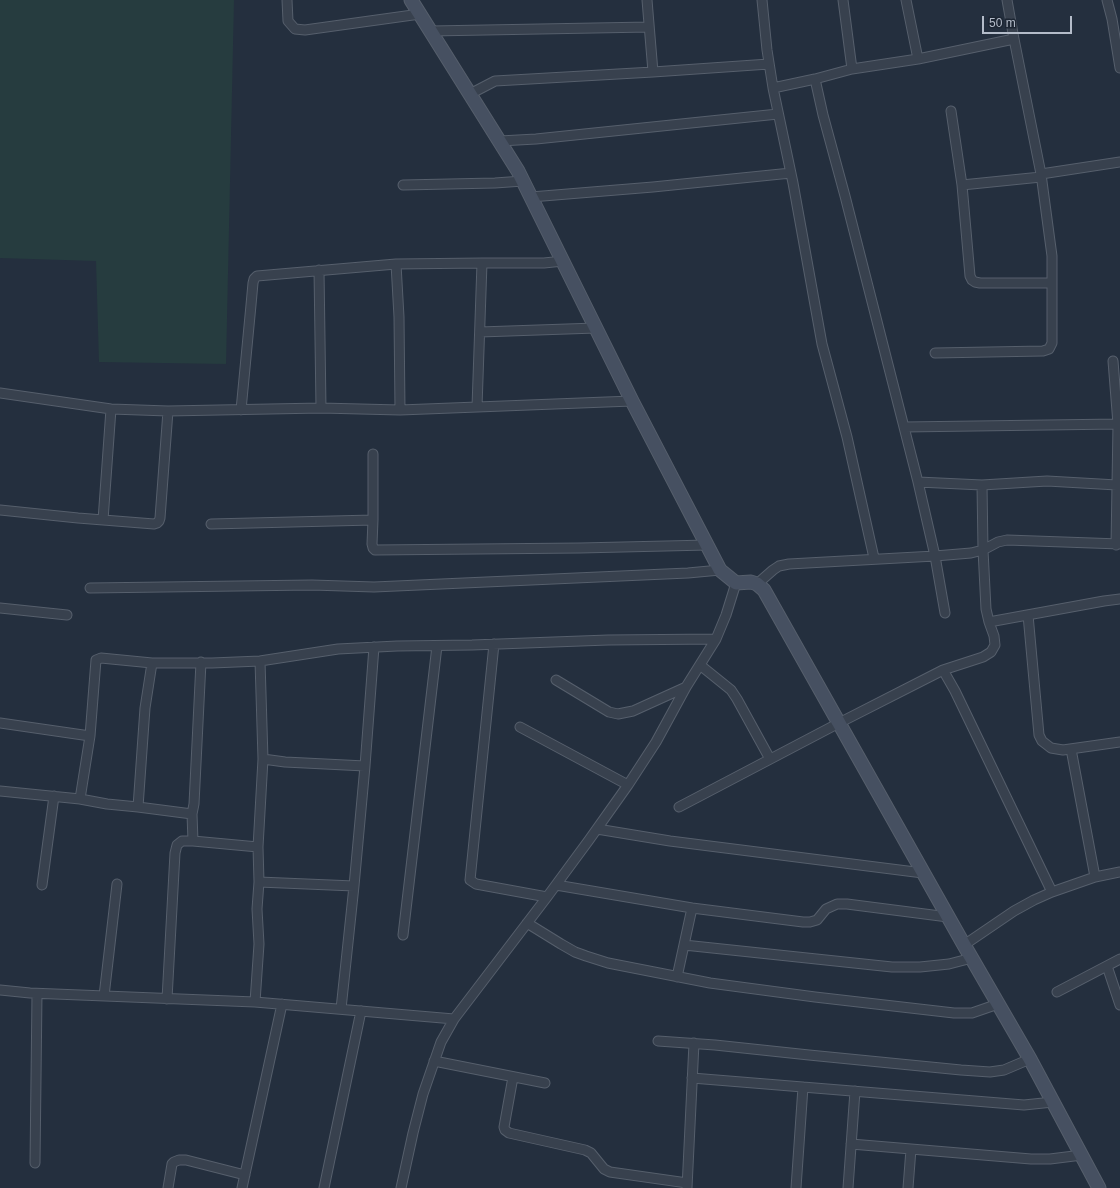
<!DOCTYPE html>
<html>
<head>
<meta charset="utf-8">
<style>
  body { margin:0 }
  #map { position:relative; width:1120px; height:1188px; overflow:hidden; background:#242f3e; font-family:Arial,sans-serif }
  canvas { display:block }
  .scale { position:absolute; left:982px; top:16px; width:90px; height:18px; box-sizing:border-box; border:2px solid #b4bcc9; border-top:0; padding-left:5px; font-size:12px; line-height:14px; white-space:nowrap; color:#b4bcc9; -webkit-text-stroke:3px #1d2633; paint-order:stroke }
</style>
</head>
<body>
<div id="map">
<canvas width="1120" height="1188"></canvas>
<div class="scale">50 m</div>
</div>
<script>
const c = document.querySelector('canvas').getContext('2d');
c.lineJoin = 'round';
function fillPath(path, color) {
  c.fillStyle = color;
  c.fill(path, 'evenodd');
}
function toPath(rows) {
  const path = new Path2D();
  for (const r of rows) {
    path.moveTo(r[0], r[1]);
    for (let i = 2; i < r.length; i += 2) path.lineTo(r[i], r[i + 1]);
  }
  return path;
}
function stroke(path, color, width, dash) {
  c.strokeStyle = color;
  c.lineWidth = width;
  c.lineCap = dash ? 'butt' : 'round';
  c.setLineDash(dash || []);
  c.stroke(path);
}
fillPath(toPath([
  [0,0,234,0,226,364,99,362,96,261,0,258]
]), '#263c3f');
const street = toPath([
  [287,0,288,21,295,29,305,30,420,14],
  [647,0,653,72],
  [762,0,767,50,773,88,793,183,822,344,847,437,874,558],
  [843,0,852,69,918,59,1014,39],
  [906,0,918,59],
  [1107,0,1112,19,1120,68],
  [431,31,649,27],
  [815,79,823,115,845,196,918,482,935,556,945,613],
  [773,88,815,79,852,69],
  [470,94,495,81,653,72,769,64],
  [951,111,962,185,970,276,972,280,975,282,980,283,1052,283],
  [500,141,536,139,778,114],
  [1041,174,1120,162],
  [403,185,495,183,523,181],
  [962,185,1041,177],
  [531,197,653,187,791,173],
  [396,264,399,317,400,410],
  [319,270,321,408],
  [480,332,596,328],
  [935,353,1043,351,1049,349,1052,343,1052,256,1041,174,1014,39,1007,0],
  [1113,361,1118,424,1116,545],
  [0,393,111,409,168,411,321,408,400,410,632,401],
  [477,407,482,263],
  [241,410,251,305,253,283,254,279,257,276,396,264,482,263,544,263,563,261],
  [904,427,1118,424],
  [373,454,373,520,372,544,373,548,375,550,580,548,708,545],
  [918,482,982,485,1047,481,1117,485],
  [982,485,983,550,986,609,989,622],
  [0,510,78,518,154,524,157,523,159,521,160,518,168,411],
  [103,520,111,409],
  [211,524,373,520],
  [757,584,773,570,779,566,789,564,935,556,971,553,983,550,998,542,1007,540,1120,544],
  [90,588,312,585,374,587,688,573,720,570],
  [0,608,67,615],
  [1028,615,1039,735,1042,741,1051,748,1063,750,1120,742],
  [494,644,470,880,476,884,547,897],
  [700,665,731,690,737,699,770,759],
  [943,670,955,691,1052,892],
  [556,680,609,712,618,714,633,711,686,687],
  [0,723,90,736],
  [520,727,628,785],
  [1071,749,1095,877],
  [263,759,285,762,365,766],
  [0,791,80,799,107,804,138,807,192,814],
  [80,799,90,736,96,660,101,658,152,663,212,663,260,661,338,649,397,646,472,645,608,640,716,639],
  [138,807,145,708,152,663],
  [679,807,839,723,943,670,983,657,991,652,995,645,994,636,989,622,1104,601,1120,599],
  [597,829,670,841,923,873],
  [193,841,192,814,194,804,201,662],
  [259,882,354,886],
  [42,885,54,796],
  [556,885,692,908,803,922,810,922,817,920,826,909,837,904,847,904,948,917],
  [527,923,561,944,575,952,586,956,608,963,710,983,815,997,954,1013,972,1013,998,1004],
  [403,935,437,646],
  [684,945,892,967,920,967,949,964,972,958],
  [964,945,1014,911,1034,900,1052,892,1095,877,1120,872],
  [1107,966,1120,1005],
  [677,977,692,908],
  [0,990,30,993,255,1002,454,1019],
  [1057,992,1120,959],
  [104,996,117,884],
  [167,999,175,853,177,845,182,841,193,841,258,847],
  [255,1002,259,944,257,909,259,882,258,847,263,759,260,661],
  [341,1009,354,886,365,766,374,647],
  [658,1041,715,1045,809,1055,961,1070,990,1072,1004,1070,1030,1059],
  [434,1061,545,1083],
  [513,1077,504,1127,505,1130,509,1133,585,1150,591,1153,604,1169,610,1172,687,1183],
  [692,1078,1024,1105,1053,1102],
  [851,1144,1031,1159,1050,1159,1082,1155],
  [35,1163,37,994],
  [168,1188,172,1164,174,1162,179,1160,186,1160,245,1175],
  [242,1188,282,1004],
  [324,1188,361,1011],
  [401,1188,413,1133,423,1094,441,1042,454,1019,547,897,589,840,628,785,656,742,686,687,716,639,726,615,736,583],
  [687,1188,694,1043],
  [796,1188,803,1087],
  [848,1188,855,1091],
  [908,1188,911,1149]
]);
const secondary = toPath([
  [411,0,518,171,632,401,720,570,736,583,751,582,757,584,764,590,964,945,1030,1059,1099,1188]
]);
stroke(street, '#565f6c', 11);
stroke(secondary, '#565f6c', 15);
stroke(street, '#38414e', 9);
stroke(secondary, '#465061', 13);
</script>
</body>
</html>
